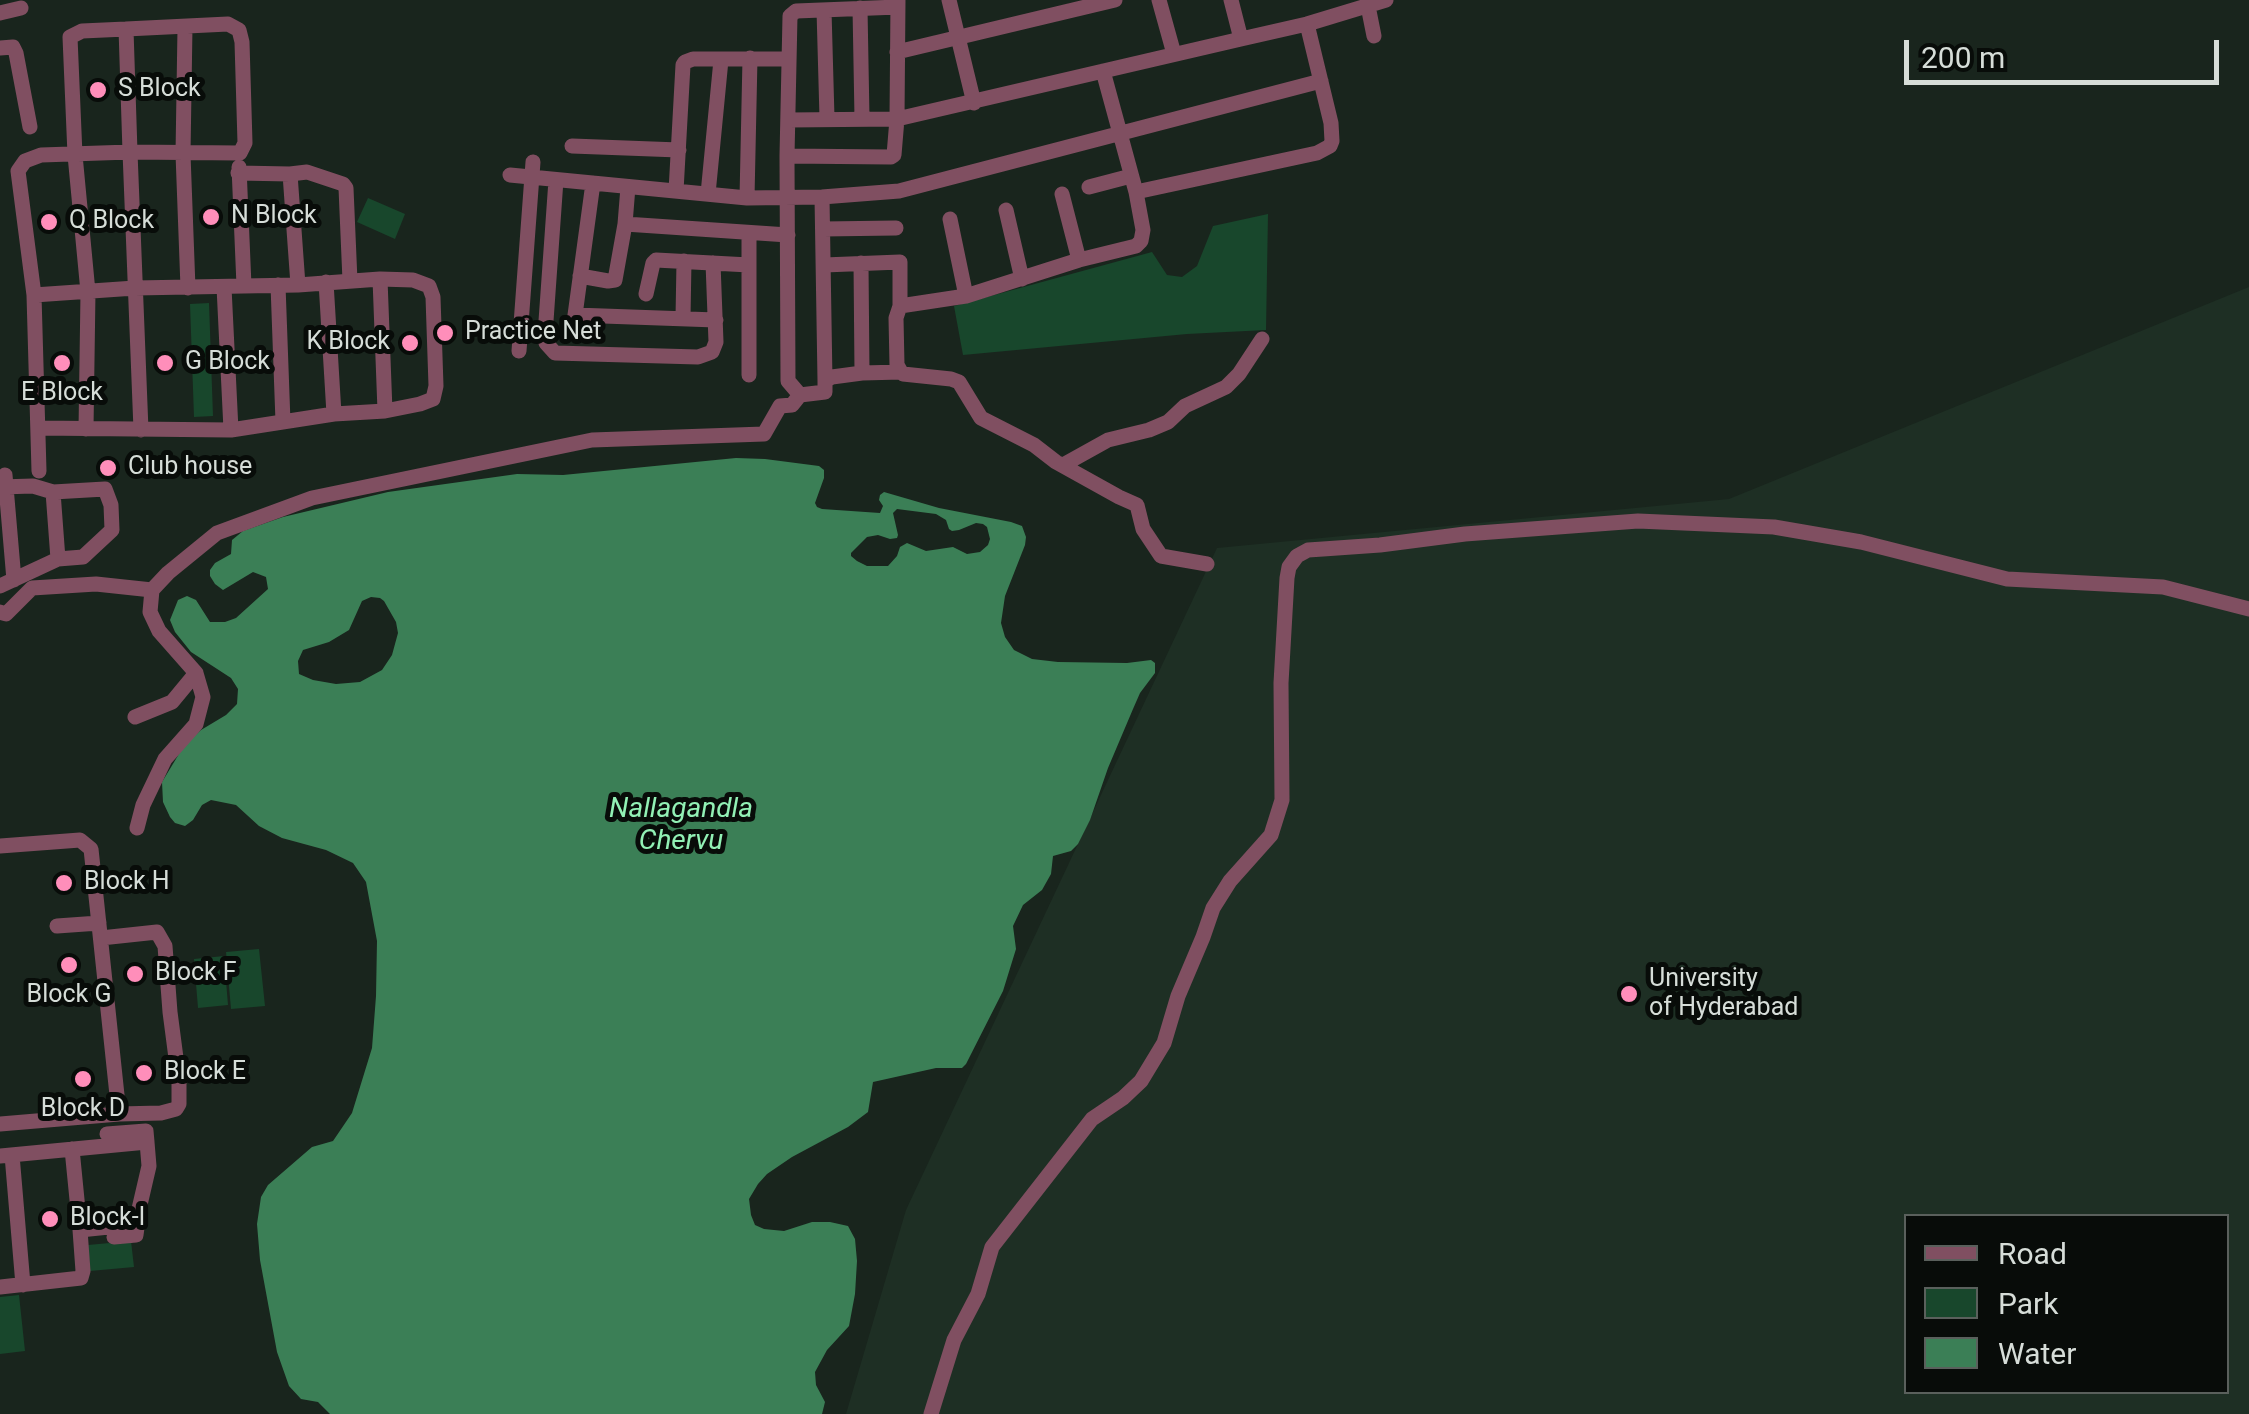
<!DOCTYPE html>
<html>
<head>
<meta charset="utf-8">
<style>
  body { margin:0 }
  #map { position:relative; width:2249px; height:1414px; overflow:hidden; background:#19251d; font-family:Roboto,sans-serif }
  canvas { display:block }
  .legend { position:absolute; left:1904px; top:1214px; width:325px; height:180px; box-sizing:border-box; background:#080c09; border:2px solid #5a605c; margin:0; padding:12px 18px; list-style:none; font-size:30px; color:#d6ddd8 }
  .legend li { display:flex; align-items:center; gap:20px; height:50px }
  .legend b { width:50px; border:2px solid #5a605c }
  .scale { position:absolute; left:1904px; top:40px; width:315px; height:45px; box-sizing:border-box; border:5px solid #d6ddd8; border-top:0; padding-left:12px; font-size:30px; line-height:35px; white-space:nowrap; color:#d6ddd8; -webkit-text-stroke:8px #080c09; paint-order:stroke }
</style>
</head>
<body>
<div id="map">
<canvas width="2249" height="1414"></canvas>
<ul class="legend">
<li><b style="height:12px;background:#804f61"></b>Road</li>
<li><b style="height:28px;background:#18472c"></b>Park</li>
<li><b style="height:28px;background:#3b7f56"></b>Water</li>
</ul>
<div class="scale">200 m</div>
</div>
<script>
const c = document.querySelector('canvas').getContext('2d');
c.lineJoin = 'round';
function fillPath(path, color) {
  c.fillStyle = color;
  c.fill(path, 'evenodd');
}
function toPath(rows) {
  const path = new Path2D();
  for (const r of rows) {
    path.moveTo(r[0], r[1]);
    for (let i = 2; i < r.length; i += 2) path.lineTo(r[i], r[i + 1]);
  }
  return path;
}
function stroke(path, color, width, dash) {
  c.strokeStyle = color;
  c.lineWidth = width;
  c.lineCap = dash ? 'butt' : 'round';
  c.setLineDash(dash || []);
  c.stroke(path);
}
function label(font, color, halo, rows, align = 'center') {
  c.font = font + ' Roboto,sans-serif';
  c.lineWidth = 10;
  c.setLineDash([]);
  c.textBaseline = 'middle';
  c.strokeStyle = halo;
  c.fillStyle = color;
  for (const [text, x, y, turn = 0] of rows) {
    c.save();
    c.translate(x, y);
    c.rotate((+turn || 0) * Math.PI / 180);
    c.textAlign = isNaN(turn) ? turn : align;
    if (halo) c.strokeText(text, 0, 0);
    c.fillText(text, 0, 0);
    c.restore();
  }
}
fillPath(toPath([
  [2249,287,2249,1414,846,1414,906,1210,1217,548,1729,499],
  [1906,1216,2226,1216,2226,1392,1906,1392]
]), '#1e2f24');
fillPath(toPath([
  [368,198,405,214,395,239,357,222],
  [1268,214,1266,330,1187,334,963,355,954,306,1152,252,1167,275,1182,277,1197,266,1213,226],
  [209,303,213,416,194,417,190,304],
  [259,949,265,1006,231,1009,226,952],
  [224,956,228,1005,198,1008,194,959],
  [131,1241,134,1267,90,1271,88,1245],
  [19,1295,25,1351,0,1354,0,1297]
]), '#18472c');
fillPath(toPath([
  [736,458,765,459,819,466,824,470,824,478,815,503,817,507,822,509,880,513,883,506,879,500,880,495,884,492,939,508,1011,522,1022,526,1026,537,1025,545,1005,596,1001,623,1005,637,1014,650,1032,659,1058,662,1127,663,1151,660,1155,663,1155,673,1140,693,1133,709,1108,768,1090,820,1078,844,1071,851,1053,856,1051,874,1042,890,1023,905,1013,926,1016,949,1003,991,966,1064,962,1068,936,1068,873,1082,868,1112,848,1127,792,1157,767,1174,758,1184,749,1199,751,1215,755,1225,764,1229,784,1231,812,1222,830,1222,848,1226,855,1239,857,1261,855,1294,849,1326,827,1350,815,1372,816,1385,825,1402,822,1414,330,1414,318,1402,301,1399,289,1386,277,1352,260,1260,257,1224,261,1197,268,1185,312,1147,333,1141,352,1113,372,1048,376,996,377,941,366,882,353,863,326,850,282,838,259,826,236,805,211,800,202,805,193,820,185,826,175,823,170,817,163,802,162,782,185,744,201,730,226,715,237,704,238,689,231,678,191,652,175,632,170,620,178,600,187,596,196,600,210,622,225,622,236,618,268,589,266,577,253,572,223,590,215,584,210,576,210,570,215,563,231,554,232,540,243,531,283,517,388,492,517,474,563,475],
  [897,509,936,514,946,520,949,529,952,531,959,530,976,523,983,524,987,527,990,539,988,545,980,552,967,554,953,547,926,551,907,543,900,547,897,556,888,566,867,566,857,561,851,556,851,553,867,537,878,535,890,539,897,538,898,535,893,513],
  [371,597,380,598,384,601,396,622,398,633,392,655,382,670,360,682,336,684,313,680,299,674,298,661,303,650,329,642,349,630,362,601]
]), '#3b7f56');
stroke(toPath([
  [949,0,974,103],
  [1159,0,1174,54],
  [1231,0,1241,39,1307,24,1386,0],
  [1368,6,1374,36],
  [898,7,796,11,790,16,787,156,788,381,800,395,825,392,825,381,832,377,862,373,901,372],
  [860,8,862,118],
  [824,10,827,118],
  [0,13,21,8],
  [185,27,183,154,188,288],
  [0,48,13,47,16,53,30,127],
  [897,52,1115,0],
  [788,120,897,119,1241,39],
  [572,146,679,150],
  [787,156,891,157,894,155,897,119,898,0],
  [239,167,244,286],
  [238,173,290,174,307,172,343,184,346,188,350,281],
  [290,174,298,285],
  [510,175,747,198,822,197,899,191,1321,81],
  [556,180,545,335,546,343,555,353,698,357,712,352,716,342,713,263],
  [593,183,575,315,716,320],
  [1089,187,1131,176],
  [676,191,683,65,685,62,693,59,789,59],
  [1136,192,1317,153,1330,146,1332,141,1331,123,1307,24],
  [708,194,721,60],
  [1062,194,1079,260],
  [822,197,825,381],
  [747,198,750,58],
  [1006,210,1022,279],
  [950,219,966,296],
  [625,224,628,187],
  [823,229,896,228],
  [861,263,862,373],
  [824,265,900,262,900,306,896,318,897,365,901,372,903,374,951,379,959,382,981,418,1034,445,1056,462,1119,497,1137,505,1143,529,1161,556,1207,564],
  [580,276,608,281,615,280,625,224,788,235],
  [380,279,385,411],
  [326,282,334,414],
  [278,285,283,422],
  [224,287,231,430],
  [646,294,653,263,656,260,749,265],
  [34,295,135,288,298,285,380,279,413,280,429,286,433,297,436,386,433,399,420,404,385,411,334,414,231,430,38,428],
  [900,306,966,296,1079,260,1136,246,1141,241,1143,230,1136,192,1103,71],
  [683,318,684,261],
  [519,351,533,162],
  [749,375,749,233],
  [86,429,88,292,75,155,70,37,82,31,126,29],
  [1063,465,1108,440,1149,430,1168,422,1185,406,1226,387,1239,374,1262,339],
  [39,471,34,295,18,171,25,161,41,155,130,152,240,153,245,143,242,42,239,30,228,24,126,29,130,152,141,430],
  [5,475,14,580],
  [0,487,33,486,53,492,105,489,111,505,112,530,83,557,58,559,0,586],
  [53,492,58,559],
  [0,612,6,614,32,588,96,584,152,590,168,573,217,533,312,498,592,440,764,434,780,406,792,405,800,395],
  [135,717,172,702,196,673],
  [137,828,143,805,165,759,196,724,203,697,196,673,159,631,150,612,152,590],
  [0,846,80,840,91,849,119,1114,0,1124],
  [57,926,99,923],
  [101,938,157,932,165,946,170,1012,179,1081,179,1104,176,1109,161,1113,119,1114],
  [107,1134,146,1131,147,1142],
  [72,1149,80,1230],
  [12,1155,23,1285],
  [0,1156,147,1142,149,1166,139,1209,128,1225,80,1230,83,1271,81,1278,0,1287],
  [114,1237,136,1235,139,1213],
  [931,1414,954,1340,978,1294,992,1247,1092,1119,1123,1098,1141,1081,1164,1043,1178,996,1203,937,1213,908,1230,881,1271,835,1282,800,1281,683,1287,578,1289,567,1297,556,1308,550,1323,549,1380,545,1465,534,1638,521,1774,527,1861,542,2007,579,2163,587,2249,609]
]), '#804f61', 15);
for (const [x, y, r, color] of [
  [98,90,10,"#ff8eba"],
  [211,217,10,"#ff8eba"],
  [49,222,10,"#ff8eba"],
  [445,333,10,"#ff8eba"],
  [410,343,10,"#ff8eba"],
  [62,363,10,"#ff8eba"],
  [165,363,10,"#ff8eba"],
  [108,468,10,"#ff8eba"],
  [64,883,10,"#ff8eba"],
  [69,965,10,"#ff8eba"],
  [135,974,10,"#ff8eba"],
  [1629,994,10,"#ff8eba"],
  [144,1073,10,"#ff8eba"],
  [83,1079,10,"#ff8eba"],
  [50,1219,10,"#ff8eba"]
]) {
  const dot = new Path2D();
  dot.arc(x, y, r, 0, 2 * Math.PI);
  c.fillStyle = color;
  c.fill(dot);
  stroke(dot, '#080c09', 4);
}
label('25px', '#d6ddd8', '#080c09', [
  ["S Block",118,90],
  ["N Block",231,217],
  ["Q Block",69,222],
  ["Practice Net",465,333],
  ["K Block",390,343,"right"],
  ["G Block",185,363],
  ["E Block",62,394,"center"],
  ["Club house",128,468],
  ["Block H",84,883],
  ["Block F",155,974],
  ["University",1649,980],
  ["of Hyderabad",1649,1009],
  ["Block G",69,996,"center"],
  ["Block E",164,1073],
  ["Block D",83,1110,"center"],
  ["Block-I",70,1219]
], 'left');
label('italic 28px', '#92f1b5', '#080c09', [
  ["Nallagandla",681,810],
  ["Chervu",681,842]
]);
</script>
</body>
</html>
